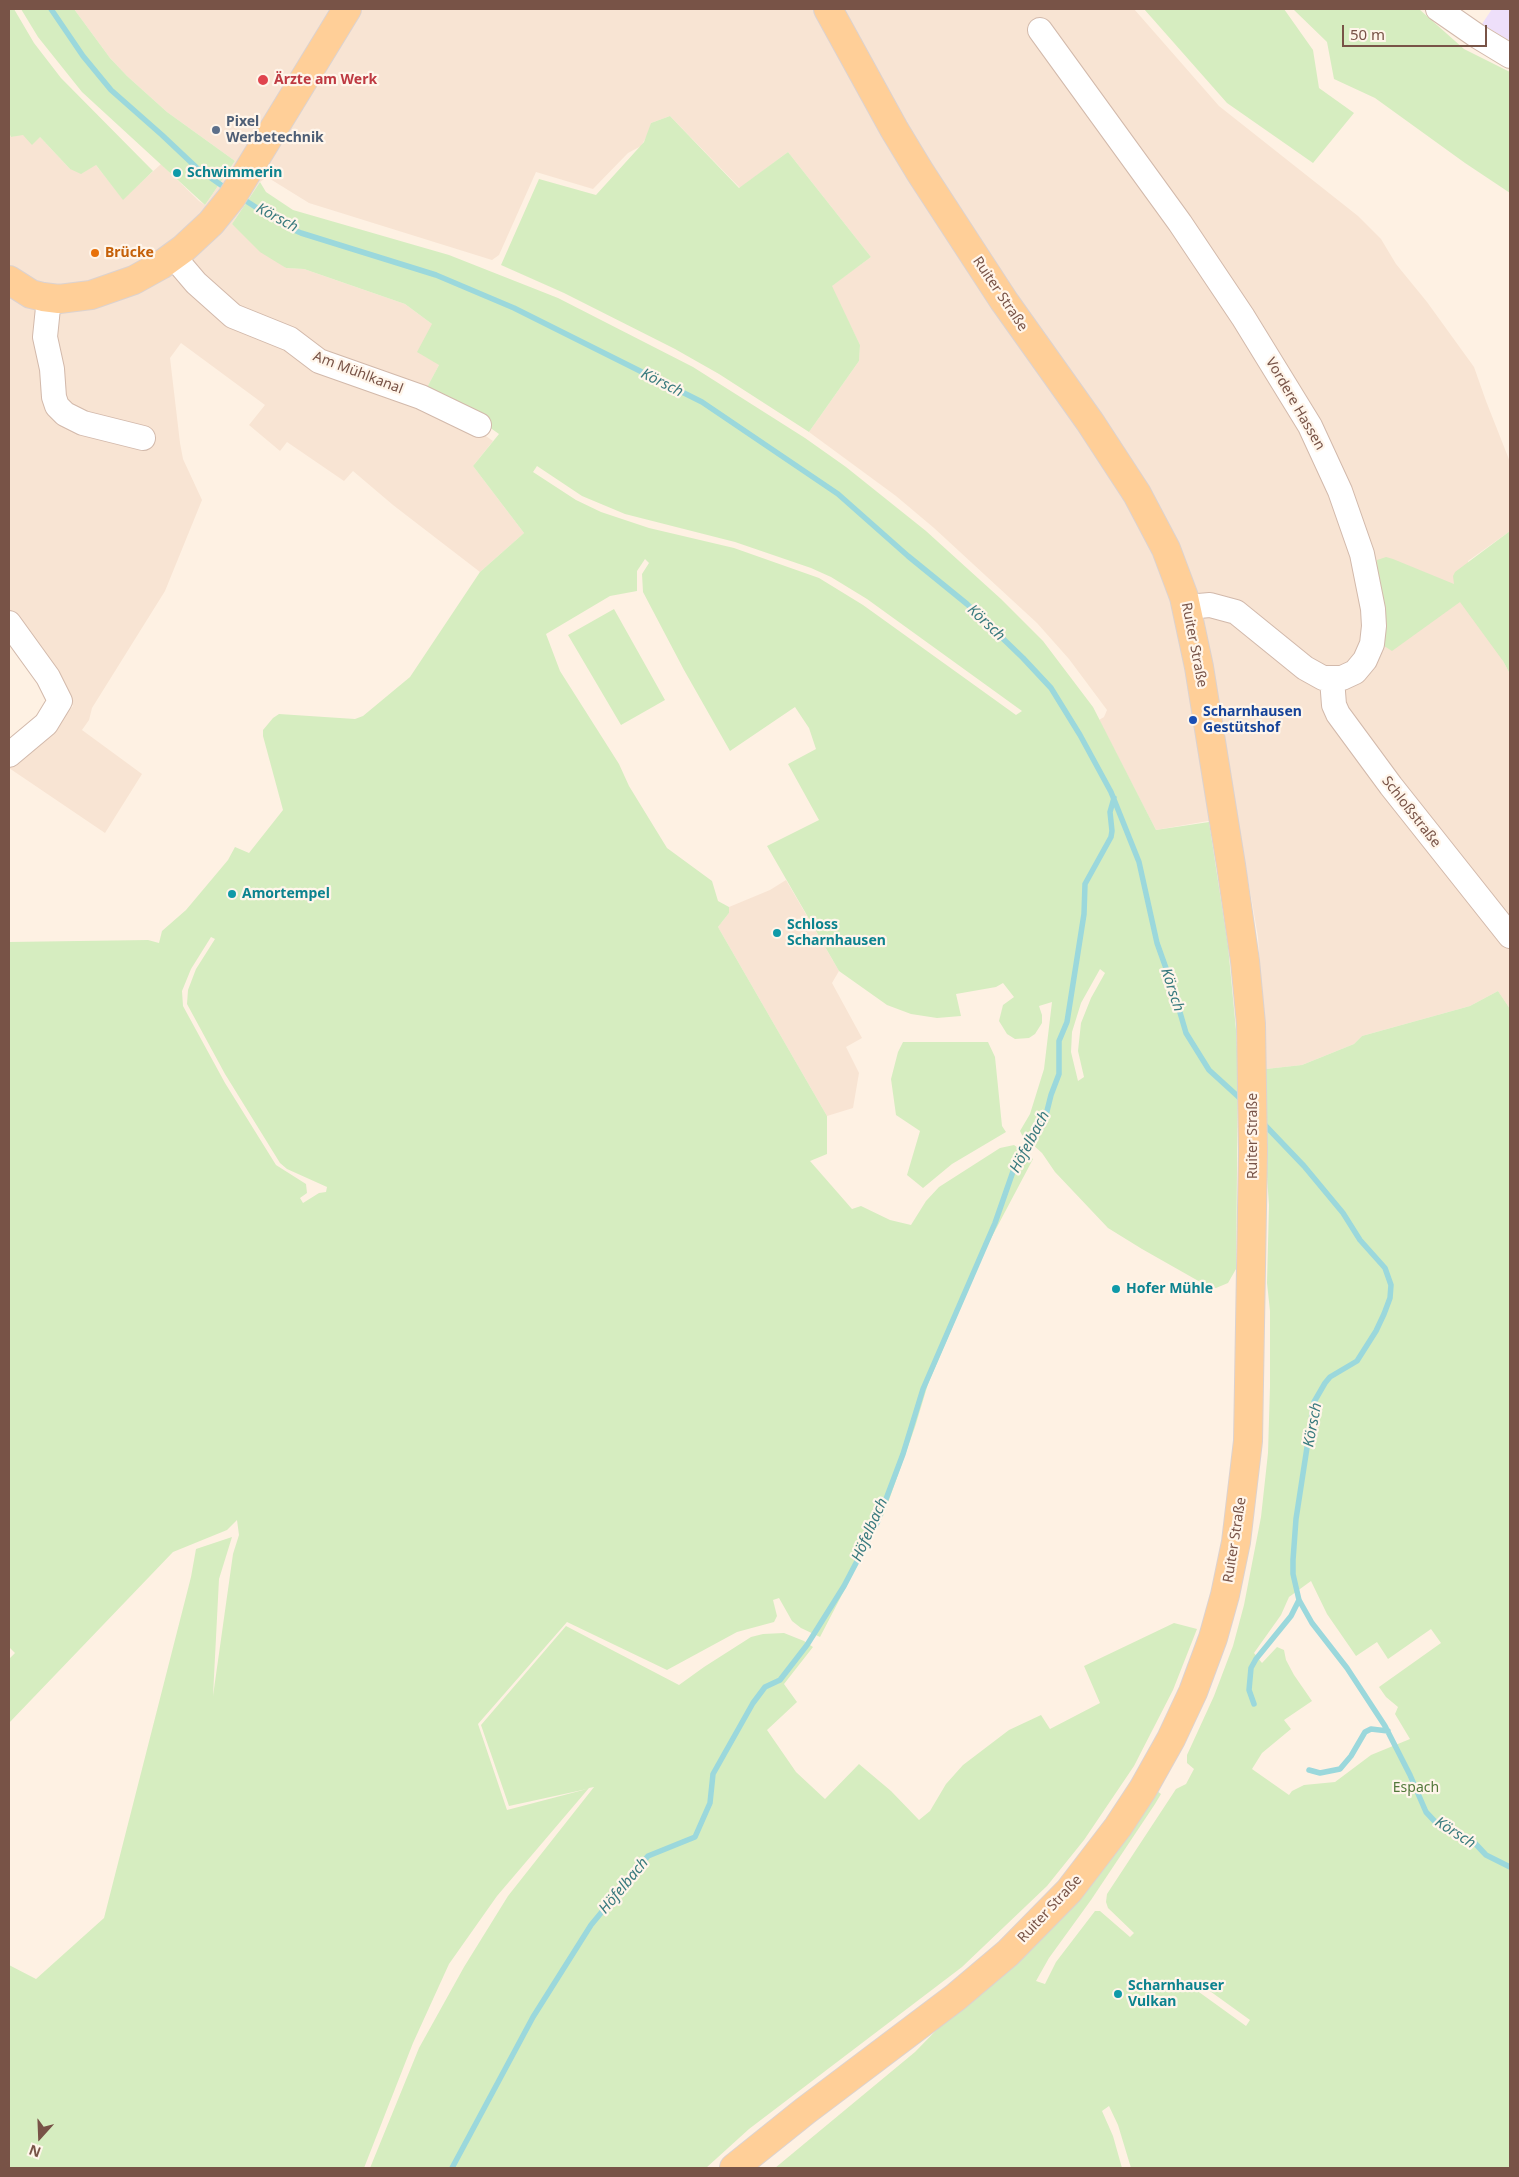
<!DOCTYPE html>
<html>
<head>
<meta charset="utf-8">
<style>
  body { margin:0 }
  #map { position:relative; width:1519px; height:2177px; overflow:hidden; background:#fef1e3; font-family:"Noto Sans",sans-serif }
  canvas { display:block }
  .frame { position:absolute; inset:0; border:10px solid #785347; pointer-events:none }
  .north { position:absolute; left:15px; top:2112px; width:50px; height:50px; -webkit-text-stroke:4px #fff5ea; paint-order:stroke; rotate:200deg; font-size:14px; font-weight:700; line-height:20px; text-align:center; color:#785347 }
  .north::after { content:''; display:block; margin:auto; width:18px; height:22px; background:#785347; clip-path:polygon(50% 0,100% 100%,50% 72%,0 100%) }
  .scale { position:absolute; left:1342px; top:25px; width:145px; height:22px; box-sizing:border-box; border:2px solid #785347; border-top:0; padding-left:6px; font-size:15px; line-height:18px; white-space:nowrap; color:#785347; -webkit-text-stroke:4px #fff5ea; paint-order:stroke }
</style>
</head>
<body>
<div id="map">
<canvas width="1519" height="2177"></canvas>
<div class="frame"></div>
<div class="north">N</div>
<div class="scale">50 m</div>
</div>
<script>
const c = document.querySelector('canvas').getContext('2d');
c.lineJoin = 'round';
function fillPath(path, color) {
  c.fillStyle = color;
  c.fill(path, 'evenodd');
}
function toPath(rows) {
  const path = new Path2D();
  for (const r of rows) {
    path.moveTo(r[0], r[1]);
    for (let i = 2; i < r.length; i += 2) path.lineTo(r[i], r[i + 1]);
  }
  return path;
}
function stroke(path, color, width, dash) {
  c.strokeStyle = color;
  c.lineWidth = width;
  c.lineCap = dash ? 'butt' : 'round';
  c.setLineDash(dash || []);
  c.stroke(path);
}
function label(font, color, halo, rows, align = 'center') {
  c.font = font + ' "Noto Sans",sans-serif';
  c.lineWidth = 4.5;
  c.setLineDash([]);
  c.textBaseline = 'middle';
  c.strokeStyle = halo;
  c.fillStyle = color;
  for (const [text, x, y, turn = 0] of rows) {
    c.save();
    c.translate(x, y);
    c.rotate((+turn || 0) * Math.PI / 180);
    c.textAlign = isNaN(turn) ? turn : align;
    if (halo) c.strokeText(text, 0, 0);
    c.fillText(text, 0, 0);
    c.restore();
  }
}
fillPath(toPath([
  [74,9,1134,9,1219,106,1358,216,1381,239,1396,264,1427,302,1474,367,1486,401,1510,462,1510,531,1468,561,1503,661,1510,674,1510,1009,1498,991,1470,1006,1362,1036,1354,1044,1302,1065,1266,1069,1258,937,1237,816,1156,830,1099,720,1104,717,1107,710,1069,659,1037,623,934,528,896,496,809,432,859,361,860,345,831,286,871,257,788,152,740,188,670,116,651,123,650,131,641,146,628,153,593,189,536,172,499,255,492,260,309,203,267,177,260,182,232,224,286,268,304,269,405,304,432,324,439,365,424,393,493,441,473,466,524,533,480,572,393,505,353,471,344,481,287,442,280,451,249,425,265,405,181,343,170,358,180,443,183,459,202,500,165,591,92,708,89,720,82,730,142,774,105,833,9,768,9,761,63,718,73,706,9,615,9,133,11,137,23,134,40,137,70,169,95,164,123,199,161,164,199,201,205,205,235,161,167,112,127,76,110,58],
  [786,880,839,971,832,983,862,1038,846,1047,859,1073,853,1108,827,1116,718,927,729,913,729,907,770,890]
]), '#f8e4d3');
fillPath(toPath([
  [1492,9,1510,9,1510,41,1482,24]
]), '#eedffa');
fillPath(toPath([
  [9,9,14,9,34,43,61,78,153,171,123,200,96,165,81,174,70,169,40,137,32,145,23,135,11,137,9,133],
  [21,9,74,9,110,58,127,76,167,112,235,161,205,205,82,92,38,37],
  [1144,9,1284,9,1313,50,1319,88,1354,113,1313,163,1227,103],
  [1293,9,1419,9,1464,49,1510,72,1510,193,1465,163,1375,98,1334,79,1327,42],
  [670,116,739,188,788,152,871,257,832,286,860,345,859,361,809,432,719,374,675,349,564,293,501,265,539,179,596,195,644,142,651,123],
  [260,182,266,192,293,210,449,255,558,298,693,367,805,438,846,467,926,531,1001,599,1043,641,1093,707,1156,830,1209,822,1228,946,1236,1030,1238,1071,1236,1269,1228,1283,1216,1288,1209,1287,1142,1249,1108,1228,1055,1172,1042,1153,1022,1135,1020,1131,1030,1114,1044,1069,1052,1002,1039,1006,1042,1015,1042,1023,1035,1034,1029,1038,1015,1039,1007,1034,999,1021,1003,1005,1014,997,1003,983,996,987,956,994,961,1016,937,1018,911,1014,887,1005,839,971,767,846,819,820,788,764,816,749,809,728,795,707,730,751,684,670,643,592,642,574,649,563,645,559,637,571,637,591,610,596,546,634,560,671,619,764,629,786,667,848,712,881,718,901,729,907,729,913,718,927,827,1116,827,1154,810,1161,852,1209,861,1206,890,1220,911,1225,926,1201,939,1187,1000,1148,1014,1145,1033,1159,988,1244,928,1384,915,1427,884,1514,820,1637,801,1628,792,1621,779,1598,773,1600,777,1616,774,1622,737,1632,667,1670,567,1622,478,1724,507,1810,587,1789,509,1806,481,1725,566,1626,679,1685,704,1667,751,1637,763,1634,784,1633,804,1641,813,1647,784,1684,797,1702,767,1730,796,1772,825,1799,859,1764,891,1791,919,1820,930,1811,946,1784,963,1765,1009,1730,1041,1715,1050,1729,1100,1703,1084,1666,1174,1623,1197,1629,1173,1690,1134,1766,1084,1840,1047,1886,962,1967,749,2129,706,2168,370,2168,419,2048,464,1967,508,1896,594,1787,589,1788,497,1896,449,1964,413,2043,364,2168,9,2168,9,1965,36,1979,104,1918,191,1577,196,1549,232,1537,219,1579,213,1696,233,1554,239,1535,237,1520,227,1530,173,1552,9,1723,9,1659,15,1653,9,1647,9,942,148,940,159,943,162,931,186,910,228,860,235,847,249,853,283,810,263,736,263,730,273,718,279,714,355,719,363,716,410,677,480,572,524,533,473,466,499,434,482,422,424,393,439,365,417,352,432,324,405,304,304,269,286,268,260,252,232,224],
  [537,466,582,496,625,514,735,542,811,568,831,577,867,599,1022,711,1016,715,863,605,819,578,734,548,649,528,601,512,576,500,533,472],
  [211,937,215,939,196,969,188,990,187,1004,225,1074,280,1163,287,1169,327,1187,326,1192,319,1193,303,1203,300,1198,307,1193,306,1184,276,1165,225,1083,183,1006,182,991,191,969],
  [1100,969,1105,973,1091,998,1081,1023,1078,1051,1084,1077,1078,1081,1071,1052,1072,1032,1081,1003],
  [1510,531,1510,674,1503,661,1460,602,1392,651,1381,644,1377,560,1386,557,1393,559,1454,584,1453,576,1455,572],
  [614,609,665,700,621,725,568,635],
  [1498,991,1510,1009,1510,2168,1131,2168,1118,2125,1109,2106,1102,2111,1113,2136,1122,2168,775,2168,915,2052,957,2009,1154,1789,1161,1794,1155,1804,1091,1900,1049,1958,1036,1981,1045,1984,1056,1962,1095,1911,1100,1911,1130,1937,1134,1933,1108,1908,1106,1902,1107,1894,1176,1789,1186,1784,1194,1769,1187,1763,1187,1755,1214,1696,1233,1646,1244,1605,1261,1517,1268,1453,1270,1386,1270,1311,1267,1283,1269,1205,1265,1149,1266,1069,1302,1065,1354,1044,1362,1036,1470,1006],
  [1311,1581,1327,1614,1356,1656,1377,1642,1388,1659,1431,1629,1441,1643,1379,1687,1386,1697,1398,1707,1395,1714,1410,1739,1371,1755,1335,1782,1304,1785,1292,1791,1289,1795,1252,1769,1262,1753,1291,1729,1284,1720,1312,1701,1294,1675,1286,1660,1284,1650,1277,1647,1262,1663,1254,1653,1281,1615,1289,1597],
  [1196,1981,1250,2020,1246,2026,1192,1987],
  [903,1042,988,1042,995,1057,1002,1126,1006,1132,952,1164,923,1188,907,1175,920,1131,896,1115,891,1079,898,1052]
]), '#d6edc0');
stroke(toPath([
  [51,9,83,56,111,90,162,135,197,168,228,190],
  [240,197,285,226,301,233,436,275,514,308,702,402,838,494,908,556,967,604,1023,658,1051,688,1080,735,1111,792,1139,862,1157,943,1172,985,1186,1033,1209,1070,1243,1101],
  [1261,1121,1304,1166,1343,1213,1360,1240,1385,1268,1391,1285,1390,1298,1384,1314,1376,1331,1357,1361,1330,1377,1325,1383,1314,1402,1296,1519,1293,1560,1293,1574,1299,1600,1312,1623,1347,1668,1385,1726,1410,1775,1426,1812,1440,1827,1471,1839,1486,1855,1510,1867],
  [1254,1704,1249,1690,1251,1668,1256,1659,1291,1616,1299,1600],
  [1309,1770,1320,1773,1340,1769,1351,1756,1365,1732,1371,1729,1388,1731],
  [452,2168,533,2017,591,1925,648,1856,695,1837,710,1803,713,1774,753,1703,765,1687,780,1680,807,1645,844,1586,877,1523,903,1454,923,1389,995,1223,1017,1160,1046,1115,1051,1095,1059,1074,1059,1041,1067,1022,1084,914,1085,884,1111,837,1112,831,1110,812,1114,798]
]), '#9bd8dc', 5.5);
const minor = toPath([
  [1438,9,1477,36,1510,56],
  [1040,30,1180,223,1243,317,1310,426,1340,491,1362,554,1373,609,1374,626,1372,644,1365,660,1355,672,1342,678,1323,678,1305,668,1236,612,1210,605,1187,607],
  [173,256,196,283,233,316,290,339,319,361,421,397,479,425],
  [49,298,45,337,52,369,54,397,57,406,65,414,83,423,143,438],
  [9,623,48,677,60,701,46,724,9,755],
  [1332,679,1334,705,1338,714,1391,786,1510,936]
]);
const major = toPath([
  [9,280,31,294,43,297,59,299,91,295,134,280,161,265,183,249,211,223,232,197,347,9],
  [734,2168,805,2111,956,1997,1008,1953,1069,1891,1118,1827,1143,1789,1171,1739,1193,1692,1213,1638,1225,1595,1236,1542,1248,1441,1253,1151,1251,1024,1245,961,1231,865,1199,667,1184,597,1166,549,1137,494,1090,422,1004,301,920,172,894,129,828,9]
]);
stroke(minor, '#d2b9ab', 26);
stroke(major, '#dcd2cf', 30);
stroke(minor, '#fff', 24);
stroke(major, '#ffcf98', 28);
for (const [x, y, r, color] of [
  [263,80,6,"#e0444e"],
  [216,130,5,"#5c6f8a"],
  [177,173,5,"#0f9aa8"],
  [95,253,5,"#e8710a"],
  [1193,720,5,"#1a4fb4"],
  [232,894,5,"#0f9aa8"],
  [777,933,5,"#0f9aa8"],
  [1116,1289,5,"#0f9aa8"],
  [1118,1994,5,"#0f9aa8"]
]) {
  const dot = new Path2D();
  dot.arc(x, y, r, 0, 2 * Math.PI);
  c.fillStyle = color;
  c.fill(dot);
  stroke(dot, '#fff5ea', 2);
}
label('bold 14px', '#be3a42', '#fff5ea', [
  ["Ärzte am Werk",274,80]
], 'left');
label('bold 14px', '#4e5e75', '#fff5ea', [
  ["Pixel",226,122],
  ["Werbetechnik",226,138]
], 'left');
label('bold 14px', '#0d838f', '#fff5ea', [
  ["Schwimmerin",187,173],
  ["Amortempel",242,894],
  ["Schloss",787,925],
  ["Scharnhausen",787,941],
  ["Hofer Mühle",1126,1289],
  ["Scharnhauser",1128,1986],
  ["Vulkan",1128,2002]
], 'left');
label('bold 14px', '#c56008', '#fff5ea', [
  ["Brücke",105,253]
], 'left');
label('14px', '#785347', '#fff5ea', [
  ["Ruiter Straße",1000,294,56],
  ["Am Mühlkanal",358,373,21],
  ["Vordere Hassen",1295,404,60],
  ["Ruiter Straße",1194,645,79],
  ["Schloßstraße",1411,812,52],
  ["Ruiter Straße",1253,1136,-90],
  ["Ruiter Straße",1235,1540,-81],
  ["Ruiter Straße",1050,1909,-47]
]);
label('bold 14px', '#164399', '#fff5ea', [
  ["Scharnhausen",1203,712],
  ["Gestütshof",1203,728]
], 'left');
label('14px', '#53793b', '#fff5ea', [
  ["Espach",1416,1788]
]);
label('italic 15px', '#397a7e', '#fff5ea', [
  ["Körsch",277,218,28],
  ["Körsch",662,383,27],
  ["Körsch",986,623,43],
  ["Körsch",1172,990,72],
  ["Höfelbach",1030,1142,-62],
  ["Körsch",1313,1425,-79],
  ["Höfelbach",870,1530,-66],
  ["Körsch",1455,1833,33],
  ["Höfelbach",624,1886,-50]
]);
</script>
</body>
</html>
